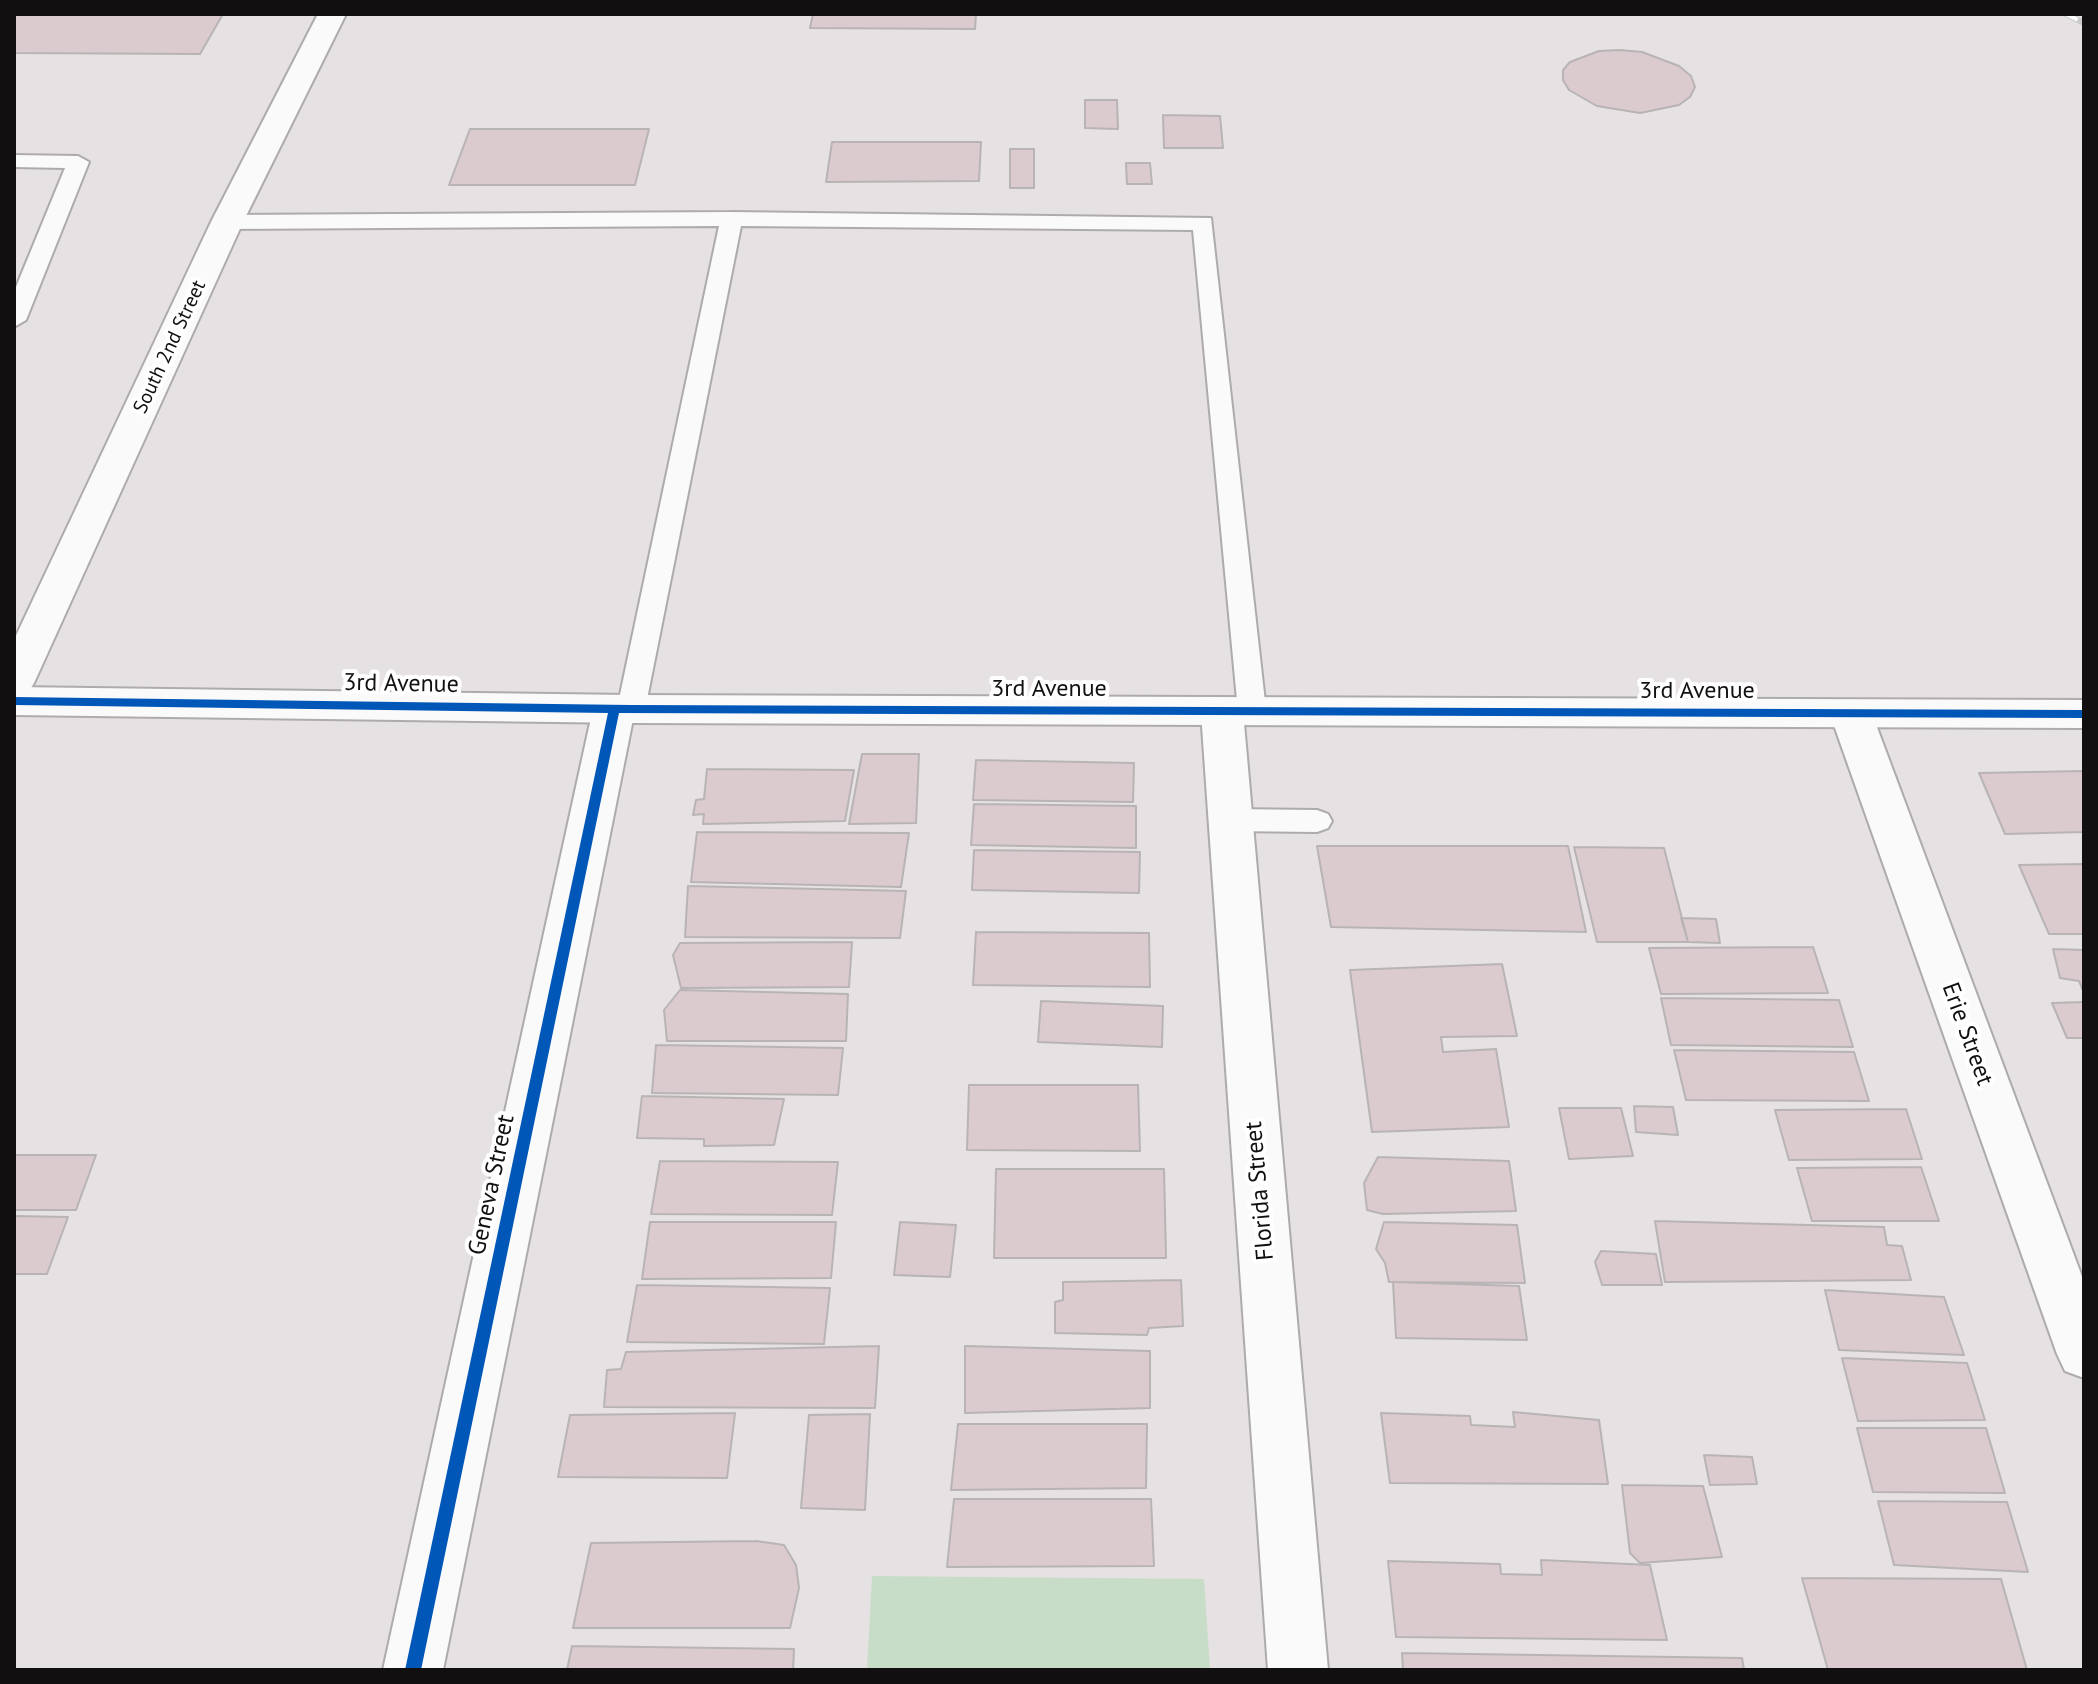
<!DOCTYPE html>
<html>
<head>
<meta charset="utf-8">
<style>
  body { margin:0 }
  #map { position:relative; width:2098px; height:1684px; overflow:hidden; background:#e6e1e2; font-family:"PT Sans",sans-serif }
  canvas { display:block }
  .frame { position:absolute; inset:0; border:16px solid #110f0f; pointer-events:none }
</style>
</head>
<body>
<div id="map">
<canvas width="2098" height="1684"></canvas>
<div class="frame"></div>
</div>
<script>
const c = document.querySelector('canvas').getContext('2d');
c.lineJoin = 'round';
function fillPath(path, color) {
  c.fillStyle = color;
  c.fill(path, 'evenodd');
}
function toPath(rows) {
  const path = new Path2D();
  for (const r of rows) {
    path.moveTo(r[0], r[1]);
    for (let i = 2; i < r.length; i += 2) path.lineTo(r[i], r[i + 1]);
  }
  return path;
}
function stroke(path, color, width, dash) {
  c.strokeStyle = color;
  c.lineWidth = width;
  c.lineCap = dash ? 'butt' : 'round';
  c.setLineDash(dash || []);
  c.stroke(path);
}
function label(font, color, halo, rows, align = 'center') {
  c.font = font + ' "PT Sans",sans-serif';
  c.lineWidth = 8;
  c.setLineDash([]);
  c.textBaseline = 'middle';
  c.strokeStyle = halo;
  c.fillStyle = color;
  for (const [text, x, y, turn = 0] of rows) {
    c.save();
    c.translate(x, y);
    c.rotate((+turn || 0) * Math.PI / 180);
    c.textAlign = isNaN(turn) ? turn : align;
    if (halo) c.strokeText(text, 0, 0);
    c.fillText(text, 0, 0);
    c.restore();
  }
}
fillPath(toPath([
  [872,1576,1204,1579,1210,1670,867,1670]
]), '#c8ddc8');
const building = toPath([
  [14,14,223,14,200,54,14,53,14,14],
  [813,14,976,14,975,29,810,28,813,14],
  [1620,50,1642,52,1679,66,1691,76,1695,87,1690,97,1679,105,1640,113,1597,106,1569,90,1563,80,1563,70,1570,62,1599,51,1620,50],
  [1085,100,1117,100,1118,129,1085,128,1085,100],
  [1163,115,1220,116,1223,148,1164,148,1163,115],
  [470,129,649,129,635,185,449,185,470,129],
  [832,142,981,142,979,181,826,182,832,142],
  [1010,149,1034,149,1034,188,1010,188,1010,149],
  [1126,163,1150,163,1152,184,1127,184,1126,163],
  [862,754,919,754,916,823,849,824,862,754],
  [976,760,1134,763,1133,802,973,800,976,760],
  [707,769,854,770,845,821,703,824,704,814,693,815,696,800,704,799,707,769],
  [2084,771,2084,832,2005,834,1979,773,2084,771],
  [974,804,1136,806,1136,848,971,845,974,804],
  [697,832,909,833,901,887,691,882,697,832],
  [1317,846,1568,846,1586,932,1331,927,1317,846],
  [1574,847,1664,848,1688,942,1597,942,1574,847],
  [974,850,1140,852,1139,893,972,890,974,850],
  [2084,864,2084,934,2049,934,2019,865,2084,864],
  [688,886,906,891,900,938,685,937,688,886],
  [1681,918,1716,919,1720,943,1688,942,1681,918],
  [976,932,1149,933,1150,987,973,985,976,932],
  [852,942,849,987,681,988,673,955,680,943,852,942],
  [1813,947,1828,993,1661,994,1649,948,1813,947],
  [2053,949,2084,950,2084,993,2079,981,2060,978,2053,949],
  [1502,964,1517,1036,1441,1037,1443,1052,1496,1049,1509,1127,1372,1132,1350,970,1502,964],
  [680,990,848,994,846,1041,667,1041,664,1010,680,990],
  [1661,998,1839,1000,1853,1047,1671,1045,1661,998],
  [1041,1001,1163,1006,1162,1047,1038,1042,1041,1001],
  [2084,1002,2084,1038,2067,1038,2052,1003,2084,1002],
  [656,1045,843,1048,838,1095,652,1093,656,1045],
  [1674,1050,1854,1052,1869,1101,1686,1100,1674,1050],
  [969,1085,1138,1085,1140,1151,967,1150,969,1085],
  [642,1096,784,1099,774,1145,704,1146,704,1139,637,1138,642,1096],
  [1634,1106,1673,1107,1678,1135,1636,1132,1634,1106],
  [1559,1108,1621,1108,1633,1156,1569,1159,1559,1108],
  [1906,1109,1922,1159,1789,1160,1775,1110,1906,1109],
  [14,1155,96,1155,76,1210,14,1210,14,1155],
  [1378,1157,1509,1161,1516,1211,1383,1214,1367,1210,1364,1183,1378,1157],
  [660,1161,838,1162,832,1215,651,1214,660,1161],
  [1921,1167,1939,1221,1812,1221,1797,1168,1921,1167],
  [996,1169,1164,1169,1166,1258,994,1258,996,1169],
  [14,1216,68,1217,47,1274,14,1274,14,1216],
  [1655,1221,1884,1227,1887,1245,1902,1246,1911,1280,1665,1282,1655,1221],
  [650,1222,836,1222,831,1278,642,1279,650,1222],
  [900,1222,956,1225,950,1277,894,1275,900,1222],
  [1384,1222,1517,1225,1525,1283,1389,1282,1385,1263,1376,1249,1384,1222],
  [1601,1251,1656,1254,1662,1285,1602,1285,1595,1262,1601,1251],
  [1181,1280,1183,1326,1149,1328,1147,1335,1055,1333,1055,1302,1063,1300,1063,1282,1181,1280],
  [1393,1282,1519,1286,1527,1340,1396,1338,1393,1282],
  [637,1285,830,1288,824,1344,627,1342,637,1285],
  [1825,1290,1944,1297,1964,1355,1839,1350,1825,1290],
  [879,1346,875,1408,604,1407,607,1370,621,1369,626,1352,879,1346],
  [965,1346,1150,1351,1150,1408,965,1413,965,1346],
  [1842,1358,1967,1363,1985,1420,1858,1421,1842,1358],
  [1513,1412,1599,1420,1608,1484,1390,1483,1381,1413,1470,1416,1471,1425,1515,1427,1513,1412],
  [735,1413,727,1478,558,1477,570,1415,735,1413],
  [870,1414,865,1510,801,1508,809,1415,870,1414],
  [958,1424,1147,1424,1146,1488,951,1490,958,1424],
  [1857,1428,1986,1428,2005,1493,1873,1492,1857,1428],
  [1704,1455,1752,1457,1757,1484,1710,1485,1704,1455],
  [1622,1485,1703,1486,1722,1557,1640,1563,1630,1553,1622,1485],
  [954,1499,1151,1499,1154,1566,947,1567,954,1499],
  [1878,1501,2007,1502,2028,1572,1894,1565,1878,1501],
  [756,1541,784,1545,796,1565,799,1588,790,1628,573,1628,591,1543,756,1541],
  [1541,1560,1650,1565,1667,1640,1396,1637,1388,1561,1500,1564,1501,1574,1542,1575,1541,1560],
  [1802,1578,2001,1579,2027,1670,1828,1670,1802,1578],
  [572,1646,794,1649,793,1670,567,1670,572,1646],
  [1402,1653,1742,1658,1744,1670,1403,1670,1402,1653]
]);
fillPath(building, '#dccbce');
stroke(building, '#b8b4b5', 2);
const lane = toPath([
  [14,155,78,156,89,162,26,320,14,327,14,292,65,168,14,167,14,155],
  [731,212,1211,218,1266,711,1262,718,1252,721,1242,718,1238,711,1193,230,741,226,645,709,641,716,631,719,621,716,617,709,719,226,227,229,216,222,227,215,731,212],
  [1230,809,1317,810,1328,814,1332,821,1328,828,1317,832,1230,831,1219,827,1215,820,1219,813,1230,809]
]);
const street = toPath([
  [318,14,346,14,243,222,34,683,28,693,14,697,14,640,211,222,318,14],
  [614,695,629,699,635,709,443,1670,383,1670,593,709,599,699,614,695],
  [1222,698,1237,702,1243,712,1328,1670,1268,1670,1201,712,1207,702,1222,698],
  [1851,700,1866,704,1872,714,2084,1282,2084,1378,2065,1371,2057,1354,1830,714,1836,704,1851,700]
]);
const secondary = toPath([
  [14,687,631,695,2084,700,2084,728,631,723,14,715,14,687]
]);
stroke(lane, '#aeabac', 4);
stroke(street, '#aeabac', 4);
stroke(secondary, '#aeabac', 4);
fillPath(lane, '#fbfafb');
fillPath(street, '#fbfafb');
fillPath(secondary, '#fbfafb');
const rail = toPath([
  [2066,14,2084,23]
]);
stroke(rail, '#cccbcb', 6);
stroke(rail, '#fff', 4, [13]);
fillPath(toPath([
  [14,697,631,705,2084,710,2084,718,619,713,421,1670,405,1670,608,713,14,705,14,697]
]), '#0057b8');
label('20px', '#110f0f', '#fff', [
  ["South 2nd Street",170,347,-65]
]);
label('24px', '#110f0f', '#fff', [
  ["3rd Avenue",401,684,1],
  ["3rd Avenue",1049,689],
  ["3rd Avenue",1697,691],
  ["Erie Street",1967,1034,70],
  ["Geneva Street",492,1185,-78],
  ["Florida Street",1260,1191,-95]
]);
</script>
</body>
</html>
